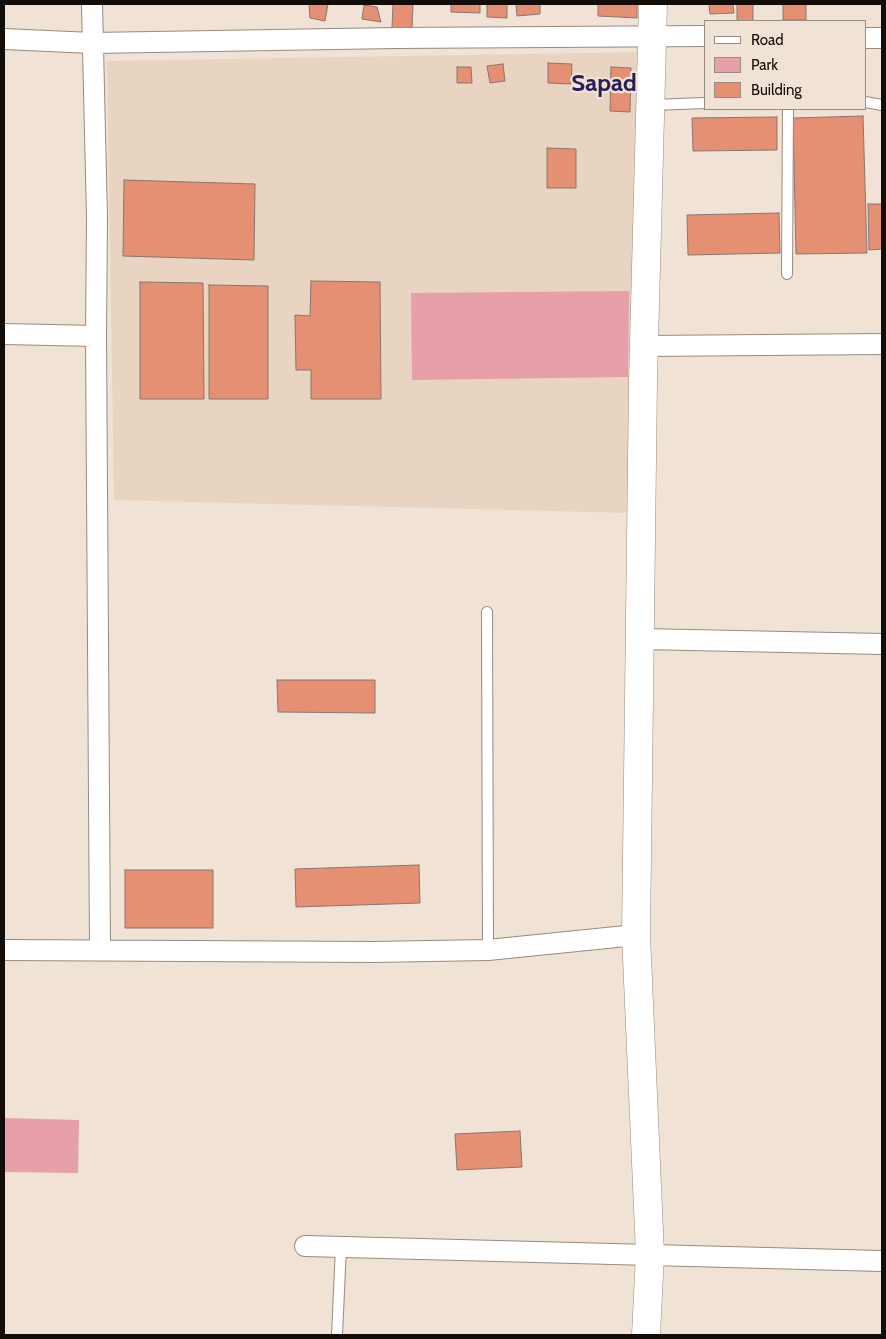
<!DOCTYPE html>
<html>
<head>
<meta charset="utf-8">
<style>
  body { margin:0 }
  #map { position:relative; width:886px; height:1339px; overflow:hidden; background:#f0e2d4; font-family:Cabin,sans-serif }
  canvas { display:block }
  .frame { position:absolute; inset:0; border:5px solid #120d09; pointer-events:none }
  .legend { position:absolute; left:704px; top:20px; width:162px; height:90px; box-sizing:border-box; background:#f0e2d4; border:1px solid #978d83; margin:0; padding:6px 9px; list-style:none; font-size:15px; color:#120d09 }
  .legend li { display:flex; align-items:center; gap:10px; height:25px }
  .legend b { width:25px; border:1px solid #978d83 }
</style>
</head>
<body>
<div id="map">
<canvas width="886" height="1339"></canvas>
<div class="frame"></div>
<ul class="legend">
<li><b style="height:6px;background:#fff"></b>Road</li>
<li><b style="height:14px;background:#e79fa9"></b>Park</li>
<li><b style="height:14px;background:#e58f73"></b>Building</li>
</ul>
</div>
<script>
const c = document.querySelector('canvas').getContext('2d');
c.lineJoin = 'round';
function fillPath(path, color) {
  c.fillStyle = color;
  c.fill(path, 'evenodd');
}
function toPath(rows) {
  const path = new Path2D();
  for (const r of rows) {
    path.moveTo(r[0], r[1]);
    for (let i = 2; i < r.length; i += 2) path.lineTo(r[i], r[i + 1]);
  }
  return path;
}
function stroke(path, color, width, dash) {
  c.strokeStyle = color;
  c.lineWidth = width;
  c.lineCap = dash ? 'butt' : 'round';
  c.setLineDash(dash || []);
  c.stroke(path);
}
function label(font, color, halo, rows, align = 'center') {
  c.font = font + ' Cabin,sans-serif';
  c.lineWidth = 4.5;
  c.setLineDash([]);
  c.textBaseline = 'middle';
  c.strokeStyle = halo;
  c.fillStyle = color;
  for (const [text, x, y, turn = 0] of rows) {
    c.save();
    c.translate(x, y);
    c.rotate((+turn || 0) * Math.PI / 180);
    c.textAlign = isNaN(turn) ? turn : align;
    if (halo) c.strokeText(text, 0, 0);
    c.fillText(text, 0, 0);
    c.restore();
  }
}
fillPath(toPath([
  [642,52,632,513,114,500,107,61]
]), '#e8d4c1');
fillPath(toPath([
  [629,291,628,377,412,380,411,293],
  [4,1118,79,1120,78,1173,4,1172]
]), '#e79fa9');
const building = toPath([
  [309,4,328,4,325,21,310,18,309,4],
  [393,4,413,4,412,29,392,28,393,4],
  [451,4,480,4,480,13,451,12,451,4],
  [487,4,507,4,507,18,487,17,487,4],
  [516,4,540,4,540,14,517,16,516,4],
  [598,4,637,4,637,18,598,16,598,4],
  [709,4,733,4,734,13,710,14,709,4],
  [737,4,753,4,753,21,737,21,737,4],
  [783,4,806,4,806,20,783,20,783,4],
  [364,5,377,7,381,22,362,19,364,5],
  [548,63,572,64,571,84,548,83,548,63],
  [503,64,505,81,490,83,487,66,503,64],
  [457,67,471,67,472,83,457,83,457,67],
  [611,67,631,68,630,112,610,111,611,67],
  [863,116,867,253,796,254,793,118,863,116],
  [777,117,777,150,693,151,692,118,777,117],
  [547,148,576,149,576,188,547,188,547,148],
  [124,180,255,184,254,260,123,256,124,180],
  [868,204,882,204,882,249,869,250,868,204],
  [779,213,780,253,688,255,687,215,779,213],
  [311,281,380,282,381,399,311,399,311,370,296,370,295,315,310,316,311,281],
  [140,282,203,283,204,399,140,399,140,282],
  [209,285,268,286,268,399,209,399,209,285],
  [277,680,375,680,375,713,278,712,277,680],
  [419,865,420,903,296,907,295,869,419,865],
  [125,870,213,870,213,928,125,928,125,870],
  [520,1131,522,1167,457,1170,455,1134,520,1131]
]);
fillPath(building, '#e58f73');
stroke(building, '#887671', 1);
const lane = toPath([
  [865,102,882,105],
  [652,105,705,103],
  [787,274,788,109],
  [487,612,488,950],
  [337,1335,341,1247]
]);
const street = toPath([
  [92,4,97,218,96,336,100,950],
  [865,38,882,38],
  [4,39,92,43,396,38,705,36],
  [4,334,96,336],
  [646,346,882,344],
  [641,639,882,644],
  [4,950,372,952,488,950,636,935],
  [305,1246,882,1261]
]);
const secondary = toPath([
  [646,1335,650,1254,636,935,643,381,653,4]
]);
stroke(lane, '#988b7e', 12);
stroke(street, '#988b7e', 22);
stroke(secondary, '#988b7e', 29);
stroke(lane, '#fff', 10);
stroke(street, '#fff', 20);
stroke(secondary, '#fff', 28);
label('bold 24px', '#281f59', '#f0e2d4', [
  ["Sapad",604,84]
]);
</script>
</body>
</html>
